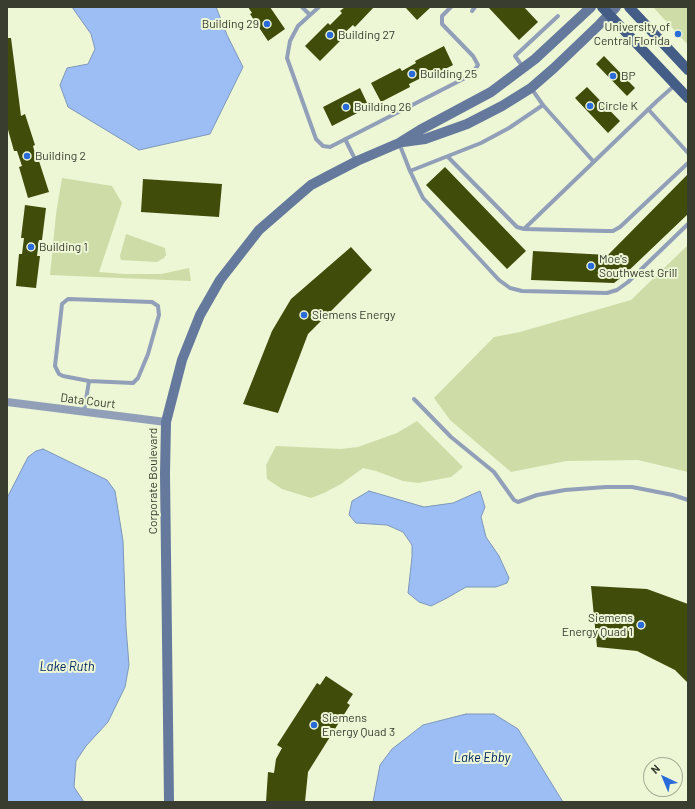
<!DOCTYPE html>
<html>
<head>
<meta charset="utf-8">
<style>
  body { margin:0 }
  #map { position:relative; width:695px; height:809px; overflow:hidden; background:#edf6d5; font-family:Barlow,sans-serif }
  canvas { display:block }
  .frame { position:absolute; inset:0; border:8px solid #393d30; pointer-events:none }
  .north { position:absolute; left:643px; top:757px; width:40px; height:40px; box-sizing:border-box; background:#edf6d5; border:1px solid #a5ac93; border-radius:50%; rotate:316deg; font-size:11px; font-weight:700; line-height:16px; text-align:center; color:#393d30 }
  .north::after { content:''; display:block; margin:auto; width:14px; height:18px; background:#296bd8; clip-path:polygon(50% 0,100% 100%,50% 72%,0 100%) }
</style>
</head>
<body>
<div id="map">
<canvas width="695" height="809"></canvas>
<div class="frame"></div>
<div class="north">N</div>
</div>
<script>
const c = document.querySelector('canvas').getContext('2d');
c.lineJoin = 'round';
function fillPath(path, color) {
  c.fillStyle = color;
  c.fill(path, 'evenodd');
}
function toPath(rows) {
  const path = new Path2D();
  for (const r of rows) {
    path.moveTo(r[0], r[1]);
    for (let i = 2; i < r.length; i += 2) path.lineTo(r[i], r[i + 1]);
  }
  return path;
}
function stroke(path, color, width, dash) {
  c.strokeStyle = color;
  c.lineWidth = width;
  c.lineCap = dash ? 'butt' : 'round';
  c.setLineDash(dash || []);
  c.stroke(path);
}
function label(font, color, halo, rows, align = 'center') {
  c.font = font + ' Barlow,sans-serif';
  c.lineWidth = 4;
  c.setLineDash([]);
  c.textBaseline = 'middle';
  c.strokeStyle = halo;
  c.fillStyle = color;
  for (const [text, x, y, turn = 0] of rows) {
    c.save();
    c.translate(x, y);
    c.rotate((+turn || 0) * Math.PI / 180);
    c.textAlign = isNaN(turn) ? turn : align;
    if (halo) c.strokeText(text, 0, 0);
    c.fillText(text, 0, 0);
    c.restore();
  }
}
fillPath(toPath([
  [653,7,688,7,688,45],
  [62,178,112,186,122,203,99,272,124,274,161,274,189,268,191,281,50,275,56,214],
  [126,234,165,248,166,255,164,258,157,262,121,260,120,256],
  [688,245,688,472,638,460,566,461,511,472,450,420,434,398,494,337,520,332,631,300],
  [417,421,463,467,451,477,418,483,403,481,376,471,363,468,341,484,324,493,311,498,282,489,267,479,266,465,276,446,341,449,358,447,397,433]
]), '#cedca8');
const water = toPath([
  [72,7,216,7,227,35,243,67,210,134,139,150,68,107,60,85,67,68,88,64,95,49,91,34,72,7],
  [43,449,107,480,115,491,123,541,126,627,129,665,125,687,108,722,86,746,76,761,74,787,84,802,7,802,7,498,28,457,36,451,43,449],
  [369,491,424,507,453,503,480,491,485,507,481,517,486,537,499,556,509,578,507,583,496,587,466,587,447,598,431,606,419,602,408,593,412,557,412,545,403,532,387,525,356,523,349,515,352,501,369,491],
  [466,714,494,714,518,729,563,802,373,802,380,765,392,749,423,725,466,714]
]);
fillPath(water, '#9cbef5');
stroke(water, '#7e97ba', 1);
fillPath(toPath([
  [248,7,270,7,285,29,268,41,250,14,252,13],
  [345,7,374,7,355,27,353,25,341,36,343,38,320,61,305,46,328,23,330,25,342,13,340,11],
  [405,7,431,7,417,20],
  [488,7,524,7,538,22,519,40],
  [7,38,11,38,21,116,25,114,35,145,33,146,37,161,39,161,49,192,28,198,19,167,22,166,17,151,14,151,7,126],
  [444,46,453,65,424,80,423,77,409,84,410,87,381,102,371,83,400,68,402,71,416,63,415,61],
  [604,56,635,88,627,96,596,64],
  [587,87,620,121,608,133,575,98],
  [360,88,369,107,332,126,323,107],
  [445,167,526,251,507,269,426,185],
  [688,174,688,214,623,276,614,283,531,280,533,251,608,255],
  [143,179,222,184,219,217,141,212],
  [25,205,46,208,42,240,39,240,37,256,40,256,36,288,16,286,19,254,22,254,24,238,21,238],
  [351,247,372,270,308,334,278,413,243,404,272,331,291,299],
  [591,586,647,589,688,604,688,683,675,670,637,651,597,647],
  [326,676,353,694,347,703,350,705,308,772,305,802,266,802,268,772,274,773,276,759,282,748,277,745,317,683,320,685]
]), '#404c0a');
stroke(toPath([
  [302,7,310,15,319,7],
  [472,11,475,7],
  [310,15,298,26,290,41,287,58,316,139,323,146,330,147,471,75,478,65,473,56,442,24,442,16,451,7],
  [523,67,515,56,558,16],
  [531,88,543,105,593,161],
  [648,109,688,153],
  [345,139,356,161],
  [399,143,410,171,423,198,499,280,510,288,522,291,607,293,617,290,628,282,688,224],
  [448,157,517,227,524,229,606,231,613,231,620,227,688,163],
  [410,171,481,143,509,128,543,105],
  [524,229,657,101,675,85],
  [414,399,451,437,494,472,514,500,518,502,537,495,565,490,606,487,632,487,673,495,688,500],
  [84,412,89,381,133,383,138,378,148,354,159,315,158,306,152,302,68,299,62,304,55,366,59,374,63,376,89,381]
]), '#91a0b8', 4);
stroke(toPath([
  [7,402,166,422]
]), '#91a0b8', 8);
stroke(toPath([
  [403,142,425,139,467,124,502,106,531,88,554,68,600,24,616,7],
  [169,802,165,474,166,422,182,360,200,315,220,280,259,230,297,197,311,185,328,176,357,161,399,143,420,130,491,92,535,59,591,7]
]), '#64799c', 10);
stroke(toPath([
  [602,7,688,98],
  [629,7,688,70]
]), '#445d86', 10);
for (const [x, y, r, color] of [
  [267,24,4,"#296bd8"],
  [678,34,4,"#296bd8"],
  [330,35,4,"#296bd8"],
  [412,74,4,"#296bd8"],
  [613,76,4,"#296bd8"],
  [590,106,4,"#296bd8"],
  [346,107,4,"#296bd8"],
  [27,156,4,"#296bd8"],
  [31,247,4,"#296bd8"],
  [591,266,4,"#296bd8"],
  [304,315,4,"#296bd8"],
  [641,625,4,"#296bd8"],
  [314,725,4,"#296bd8"]
]) {
  const dot = new Path2D();
  dot.arc(x, y, r, 0, 2 * Math.PI);
  c.fillStyle = color;
  c.fill(dot);
  stroke(dot, '#edf6d5', 1.5);
}
label('12px', '#393d30', '#edf6d5', [
  ["Building 29",259,24,"right"],
  ["University of",670,27,"right"],
  ["Central Florida",670,41,"right"],
  ["Building 27",338,35],
  ["Building 25",420,74],
  ["BP",621,76],
  ["Circle K",598,106],
  ["Building 26",354,107],
  ["Building 2",35,156],
  ["Building 1",39,247],
  ["Moe's",599,259],
  ["Southwest Grill",599,273],
  ["Siemens Energy",312,315],
  ["Siemens",633,618,"right"],
  ["Energy Quad 1",633,632,"right"],
  ["Siemens",322,718],
  ["Energy Quad 3",322,732]
], 'left');
label('12px', '#393d30', '#edf6d5', [
  ["Data Court",88,401,7],
  ["Corporate Boulevard",153,481,-90]
]);
label('italic 13px', '#002664', '#edf6d5', [
  ["Lake Ruth",67,667],
  ["Lake Ebby",482,758]
]);
</script>
</body>
</html>
